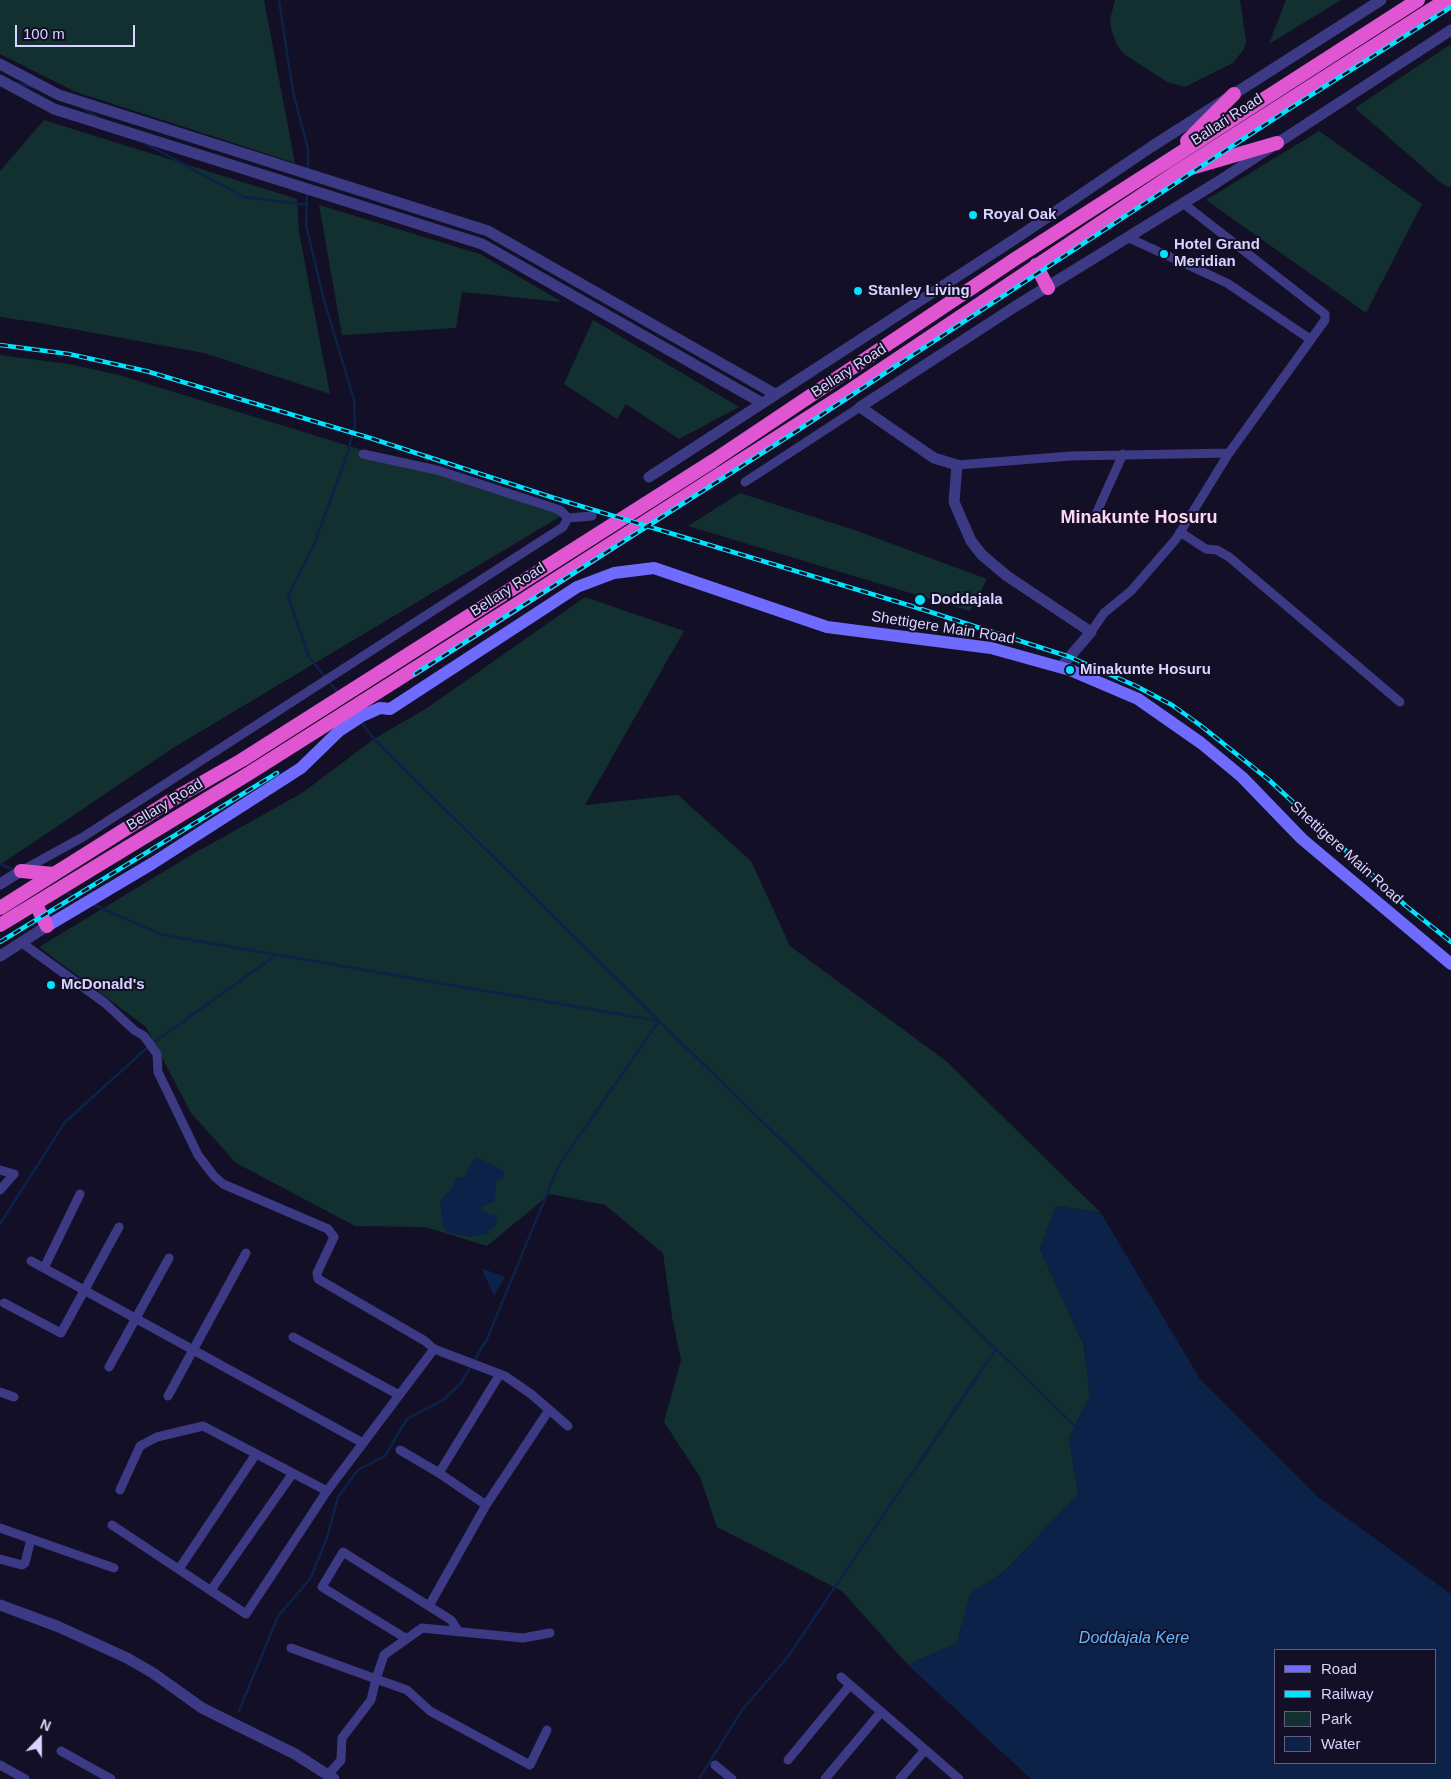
<!DOCTYPE html>
<html>
<head>
<meta charset="utf-8">
<style>
  body { margin:0 }
  #map { position:relative; width:1451px; height:1779px; overflow:hidden; background:#130f26; font-family:Arial,sans-serif }
  canvas { display:block }
  .legend { position:absolute; left:1274px; top:1649px; width:162px; height:115px; box-sizing:border-box; background:#130f26; border:1px solid #625e7d; margin:0; padding:6px 9px; list-style:none; font-size:15px; color:#d9d4ff }
  .legend li { display:flex; align-items:center; gap:10px; height:25px }
  .legend b { width:25px; border:1px solid #625e7d }
  .north { position:absolute; left:15px; top:1714px; width:50px; height:50px; -webkit-text-stroke:4px #130f26; paint-order:stroke; rotate:22deg; font-size:14px; font-weight:700; line-height:20px; text-align:center; color:#d9d4ff }
  .north::after { content:''; display:block; margin:auto; width:18px; height:22px; background:#d9d4ff; clip-path:polygon(50% 0,100% 100%,50% 72%,0 100%) }
  .scale { position:absolute; left:15px; top:25px; width:120px; height:22px; box-sizing:border-box; border:2px solid #d9d4ff; border-top:0; padding-left:6px; font-size:15px; line-height:18px; white-space:nowrap; color:#d9d4ff; -webkit-text-stroke:4px #130f26; paint-order:stroke }
</style>
</head>
<body>
<div id="map">
<canvas width="1451" height="1779"></canvas>
<ul class="legend">
<li><b style="height:6px;background:#6f6bff"></b>Road</li>
<li><b style="height:6px;background:#00e5ff"></b>Railway</li>
<li><b style="height:14px;background:#12302f"></b>Park</li>
<li><b style="height:14px;background:#0c2248"></b>Water</li>
</ul>
<div class="north">N</div>
<div class="scale">100 m</div>
</div>
<script>
const c = document.querySelector('canvas').getContext('2d');
c.lineJoin = 'round';
function fillPath(path, color) {
  c.fillStyle = color;
  c.fill(path, 'evenodd');
}
function toPath(rows) {
  const path = new Path2D();
  for (const r of rows) {
    path.moveTo(r[0], r[1]);
    for (let i = 2; i < r.length; i += 2) path.lineTo(r[i], r[i + 1]);
  }
  return path;
}
function stroke(path, color, width, dash) {
  c.strokeStyle = color;
  c.lineWidth = width;
  c.lineCap = dash ? 'butt' : 'round';
  c.setLineDash(dash || []);
  c.stroke(path);
}
function label(font, color, halo, rows, align = 'center') {
  c.font = font + ' Arial,sans-serif';
  c.lineWidth = 4;
  c.setLineDash([]);
  c.textBaseline = 'middle';
  c.strokeStyle = halo;
  c.fillStyle = color;
  for (const [text, x, y, turn = 0] of rows) {
    c.save();
    c.translate(x, y);
    c.rotate((+turn || 0) * Math.PI / 180);
    c.textAlign = isNaN(turn) ? turn : align;
    if (halo) c.strokeText(text, 0, 0);
    c.fillText(text, 0, 0);
    c.restore();
  }
}
fillPath(toPath([
  [0,0,264,0,295,163,76,92,0,54],
  [1115,0,1240,0,1246,40,1244,49,1233,63,1185,87,1167,82,1124,54,1117,45,1111,29,1110,19],
  [1286,0,1341,0,1269,44],
  [1451,44,1451,188,1441,183,1355,108],
  [44,120,297,199,299,232,330,394,204,353,40,323,0,317,0,171],
  [1319,131,1422,204,1366,313,1206,200],
  [319,205,480,254,562,302,462,292,456,328,342,335],
  [593,320,739,407,679,439,626,404,617,419,564,384],
  [0,355,69,364,119,375,566,513,173,748,0,865],
  [740,493,860,532,987,579,970,611,688,526],
  [585,597,684,631,585,805,678,795,751,861,790,946,946,1061,1101,1213,1056,1206,1040,1249,1084,1346,1090,1396,1069,1438,1078,1494,1005,1571,970,1594,957,1643,908,1665,842,1591,717,1527,700,1477,664,1422,681,1360,672,1317,663,1253,605,1205,550,1194,487,1246,425,1227,355,1226,236,1163,191,1113,146,1027,39,947,193,854,302,793,374,739,427,708]
]), '#12302f');
fillPath(toPath([
  [476,1157,504,1171,503,1179,496,1181,495,1201,480,1208,489,1214,497,1215,496,1225,486,1234,471,1237,450,1233,443,1228,440,1201,454,1185,456,1178,464,1177],
  [1056,1206,1101,1213,1200,1379,1318,1497,1451,1594,1451,1779,1031,1779,908,1665,957,1643,970,1594,1005,1571,1078,1494,1069,1438,1090,1396,1084,1346,1040,1249],
  [1275,1650,1435,1650,1435,1763,1275,1763],
  [481,1268,505,1277,494,1296]
]), '#0c2248');
stroke(toPath([
  [279,0,293,92,308,149,308,170],
  [16,83,33,87],
  [81,107,97,117],
  [146,144,244,197,307,205],
  [307,193,306,225,324,300,354,400,355,425,346,458,313,547,288,596,309,657,339,694],
  [361,722,374,739,659,1021,1076,1427],
  [0,864,14,870],
  [65,892,83,900],
  [92,904,163,935,659,1021,559,1165,487,1339,474,1361],
  [153,1043,276,955],
  [0,1224,65,1122,148,1047],
  [239,1711,278,1616,310,1579,327,1538,338,1497,358,1470,385,1456,407,1419,443,1400,461,1383,471,1366],
  [699,1779,742,1710,787,1658,996,1349]
]), '#0c2248', 2.5);
stroke(toPath([
  [1129,238,1227,283,1310,339],
  [957,465,1071,456,1229,453,1325,320,1325,314,1184,204],
  [745,482,860,407],
  [1096,514,1123,454],
  [568,518,592,516],
  [1180,532,1206,549,1217,550,1229,557,1400,702],
  [1091,632,1104,613,1131,591,1176,539,1229,453],
  [23,870,83,837,538,543,563,527,568,518,560,510,437,470,363,454],
  [22,943,105,1003,134,1030,144,1036,157,1054,158,1072,198,1155,214,1176,223,1184,328,1229,334,1237,317,1273,318,1279,425,1341,434,1349,505,1376,531,1394,568,1426],
  [0,1170,14,1174,0,1190],
  [31,1261,363,1443],
  [44,1268,80,1194],
  [4,1303,61,1333,119,1227],
  [293,1337,399,1395],
  [109,1367,169,1258],
  [0,1392,14,1397],
  [168,1396,246,1253],
  [400,1450,439,1473,486,1505],
  [439,1473,500,1374],
  [327,1491,434,1349],
  [112,1525,246,1614,327,1491,203,1426,157,1437,140,1446,120,1490],
  [0,1528,114,1568],
  [0,1559,22,1565,25,1563,31,1539],
  [179,1569,256,1454],
  [211,1590,293,1473],
  [429,1606,486,1505,549,1410],
  [407,1639,322,1587,343,1552,451,1620,459,1632],
  [291,1648,376,1679,384,1655,422,1628,523,1638,550,1633],
  [841,1677,959,1779],
  [61,1751,111,1779],
  [788,1760,850,1685],
  [0,1765,25,1779],
  [715,1765,732,1779],
  [328,1775,341,1760,342,1738,371,1700,376,1679,407,1690,430,1711,530,1765,547,1730],
  [825,1779,881,1712],
  [900,1779,925,1750]
]), '#3d3a85', 9);
stroke(toPath([
  [0,64,59,95,488,231,775,394],
  [0,80,54,109,482,244,762,403],
  [649,477,1018,237,1151,147,1381,0],
  [1061,667,1091,632,1007,576,982,555,971,541,954,502,957,465,934,458,860,407,1016,306,1216,183,1451,30],
  [0,884,21,871],
  [0,956,47,926],
  [0,1605,59,1627,127,1658,153,1673,202,1708,295,1754,334,1779]
]), '#3d3a85', 11);
stroke(toPath([
  [47,926,153,863,301,768,339,731,362,716,380,708,390,709,577,587,614,573,654,568,827,627,991,648,1070,670,1138,699,1201,743,1242,777,1302,839,1451,964]
]), '#6f6bff', 12);
stroke(toPath([
  [1187,141,1234,94],
  [1191,168,1277,143],
  [1036,265,1048,288],
  [21,871,54,874],
  [36,905,47,926],
  [0,908,170,801,242,760,713,461,1015,259,1418,0],
  [0,925,248,774,514,606,842,396,1175,173,1446,0]
]), '#e055d1', 14);
const rail = toPath([
  [0,345,69,354,146,371,370,438,554,498,918,608,1070,657,1136,686,1172,705,1200,725,1269,780,1406,906,1451,942],
  [415,674,792,434,1289,109,1451,7],
  [0,942,277,773]
]);
stroke(rail, '#00e5ff', 4.5);
stroke(rail, '#130f26', 2.5, [8]);
for (const [x, y, r, color] of [
  [973,215,5,"#00e5ff"],
  [1164,254,5,"#00e5ff"],
  [858,291,5,"#00e5ff"],
  [920,600,6,"#00e5ff"],
  [1070,670,5,"#00e5ff"],
  [51,985,5,"#00e5ff"]
]) {
  const dot = new Path2D();
  dot.arc(x, y, r, 0, 2 * Math.PI);
  c.fillStyle = color;
  c.fill(dot);
  stroke(dot, '#130f26', 2);
}
label('15px', '#d9d4ff', '#130f26', [
  ["Ballari Road",1227,120,-33],
  ["Bellary Road",849,371,-33],
  ["Bellary Road",508,590,-33],
  ["Shettigere Main Road",943,628,9],
  ["Bellary Road",165,805,-31],
  ["Shettigere Main Road",1346,853,42]
]);
label('bold 15px', '#d9d4ff', '#130f26', [
  ["Royal Oak",983,215],
  ["Hotel Grand",1174,245],
  ["Meridian",1174,262],
  ["Stanley Living",868,291],
  ["Doddajala",931,600],
  ["Minakunte Hosuru",1080,670],
  ["McDonald's",61,985]
], 'left');
label('italic 16px', '#62b6ff', '#130f26', [
  ["Doddajala Kere",1134,1639]
]);
label('bold 18px', '#ffd6f0', '#130f26', [
  ["Minakunte Hosuru",1139,518]
]);
</script>
</body>
</html>
